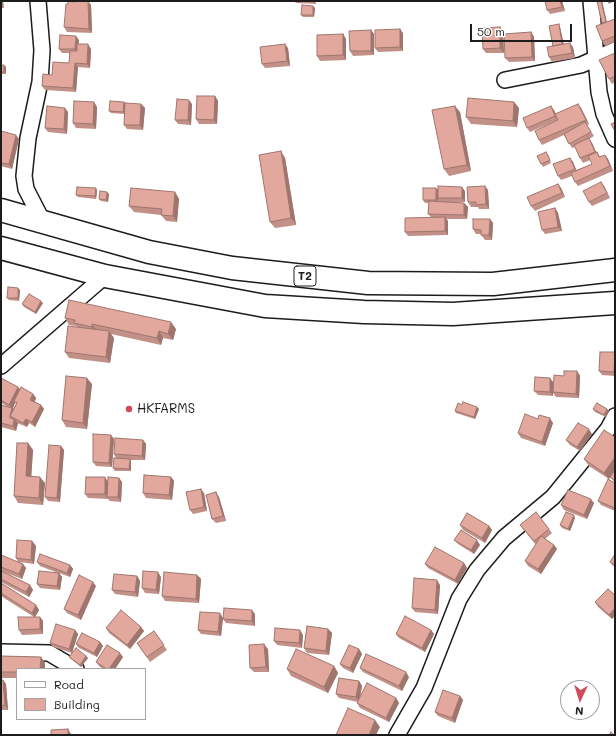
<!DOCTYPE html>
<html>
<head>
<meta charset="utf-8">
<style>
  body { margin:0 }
  #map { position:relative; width:616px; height:736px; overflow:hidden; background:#fff; font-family:Mali,sans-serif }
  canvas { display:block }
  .frame { position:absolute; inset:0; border:2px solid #1c1c1c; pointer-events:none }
  .legend { position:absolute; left:16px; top:668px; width:130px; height:52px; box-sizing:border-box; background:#fff; border:1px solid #a4a4a4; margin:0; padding:5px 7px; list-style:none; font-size:12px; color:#1c1c1c }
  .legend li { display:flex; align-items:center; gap:8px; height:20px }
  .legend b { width:20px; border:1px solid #a4a4a4 }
  .north { position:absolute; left:560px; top:680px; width:40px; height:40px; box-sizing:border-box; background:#fff; border:1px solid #a4a4a4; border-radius:50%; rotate:184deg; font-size:11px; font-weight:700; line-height:16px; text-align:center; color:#1c1c1c }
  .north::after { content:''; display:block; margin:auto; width:14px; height:18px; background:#d1495b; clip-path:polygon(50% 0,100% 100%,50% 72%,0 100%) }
  .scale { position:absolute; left:470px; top:24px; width:102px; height:18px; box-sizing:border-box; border:2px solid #1c1c1c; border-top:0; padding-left:5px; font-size:12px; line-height:14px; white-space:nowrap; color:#1c1c1c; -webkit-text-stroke:3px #fff; paint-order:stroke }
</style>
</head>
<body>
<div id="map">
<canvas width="616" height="736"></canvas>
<div class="frame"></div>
<ul class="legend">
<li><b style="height:5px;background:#fff"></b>Road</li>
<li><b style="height:11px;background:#e2a89d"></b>Building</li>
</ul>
<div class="north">N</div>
<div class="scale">50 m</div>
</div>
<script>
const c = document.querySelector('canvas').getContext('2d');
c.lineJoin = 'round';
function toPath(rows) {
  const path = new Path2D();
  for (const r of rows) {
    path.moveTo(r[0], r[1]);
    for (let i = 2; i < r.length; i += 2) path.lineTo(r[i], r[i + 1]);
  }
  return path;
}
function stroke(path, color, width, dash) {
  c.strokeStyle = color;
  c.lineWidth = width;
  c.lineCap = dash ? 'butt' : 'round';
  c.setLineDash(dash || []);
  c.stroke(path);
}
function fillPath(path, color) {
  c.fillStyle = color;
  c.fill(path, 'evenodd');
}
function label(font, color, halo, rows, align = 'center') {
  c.font = font + ' Mali,sans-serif';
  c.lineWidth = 4;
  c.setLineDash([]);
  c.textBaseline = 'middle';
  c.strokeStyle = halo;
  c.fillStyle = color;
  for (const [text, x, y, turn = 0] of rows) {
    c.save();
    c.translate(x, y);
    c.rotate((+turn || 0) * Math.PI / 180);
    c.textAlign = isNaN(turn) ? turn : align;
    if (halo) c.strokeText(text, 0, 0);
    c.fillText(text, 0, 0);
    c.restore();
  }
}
const minor = toPath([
  [38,1,42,50,40,82,28,138,24,176,26,189,43,222],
  [591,1,599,92,604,114,615,139],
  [505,80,581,65,615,50],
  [1,366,105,276],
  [1,652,49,653,76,669],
  [397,735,424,688,459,599,477,570,504,538,553,497,608,429,615,416]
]);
const trunk = toPath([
  [1,210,149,252,232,268,368,283,493,284,615,270],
  [1,248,105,276,265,306,364,312,453,314,615,303]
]);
stroke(minor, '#1c1c1c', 18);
stroke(trunk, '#1c1c1c', 25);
stroke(minor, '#fff', 15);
stroke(trunk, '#fff', 22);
fillPath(toPath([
  [1,1,4,8,1,8],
  [294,1,316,1,316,4,296,3],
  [545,1,562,1,565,11,550,14,547,10],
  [602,1,607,22,615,19,615,42,605,46,602,41],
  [607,1,615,1,609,4],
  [91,5,92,33,67,32,64,27],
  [315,8,314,17,303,17,301,15],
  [559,24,560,27,564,44,573,47,575,58,552,62,549,57],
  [500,27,503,32,504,53,486,53,483,49],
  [371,30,374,34,374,55,353,56,350,51],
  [531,32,534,37,535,61,509,62,505,58],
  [403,33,403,51,378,52,375,48],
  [343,34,346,39,346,60,320,61,317,56],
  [79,40,78,44,91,49,90,68,78,67,76,92,45,90,42,86,52,75,69,63,69,53,62,53,59,49],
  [288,48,290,66,265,68,262,64],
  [615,54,615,82,612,84,609,79],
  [1,65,6,67,6,74,1,74],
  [215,96,218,101,217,124,199,124,196,119],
  [94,102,97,107,96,129,76,128,73,123],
  [514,102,519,108,517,127,471,124,466,117],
  [125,104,141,104,145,108,143,130,127,129,124,125,125,114,111,113,109,111],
  [192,104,191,125,178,124,175,120],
  [578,104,581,108,589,124,587,125,594,136,589,139,592,143,596,153,597,152,600,157,605,155,608,159,613,171,578,186,575,182,572,176,561,180,558,176,570,158,573,162,576,170,592,164,590,160,583,163,580,158,575,147,572,148,564,135,542,145,539,140,558,120,530,132,527,128,554,110,556,114],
  [68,112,67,134,48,132,45,128],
  [460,112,471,171,449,176,444,169],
  [1,131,19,139,12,169,1,166],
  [548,154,551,163,543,167,541,164],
  [285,158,296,225,275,228,270,222],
  [601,182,604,186,610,198,592,206,589,202],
  [558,184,561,188,565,197,535,211,531,206],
  [96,188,97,191,96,199,78,197,76,195],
  [436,188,438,189,465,191,465,202,446,202,464,203,468,207,467,219,446,219,448,221,448,235,408,236,405,232,431,217,428,214,429,203,425,203,423,200],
  [488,190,489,209,479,209,478,207,471,207,468,202],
  [175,192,179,199,177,222,166,221,161,215,134,212,129,206],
  [109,194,108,202,101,201,99,199],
  [555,208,558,213,562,231,545,234,542,230],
  [490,219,493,223,492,240,485,240,481,235,481,234,476,234,473,229],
  [20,290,19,301,9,300,7,298],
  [43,303,36,314,24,307,22,304],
  [65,318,176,329,173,340,163,338,161,345,111,334,114,338,110,363,69,358,65,352,77,327,76,326,69,325],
  [615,352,615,376,602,375,599,371],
  [577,371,580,376,579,398,556,397,553,393,553,396,538,395,534,391,564,376],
  [1,378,20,389,33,394,36,398,35,402,41,405,44,409,35,427,29,423,27,427,17,423,18,423,16,431,1,427,1,405,7,406,1,403],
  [15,403,16,404,13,409,13,408],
  [92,384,87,429,66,427,62,420],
  [462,405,479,409,475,419,456,413,455,411],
  [593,409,607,409,609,411,606,417,595,412],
  [538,419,553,423,545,446,521,438,518,433],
  [592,434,580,451,570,445,566,440],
  [111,435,114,439,112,467,96,466,93,462],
  [143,440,146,444,145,460,130,460,131,461,131,471,115,471,113,468,116,458,114,454],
  [28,443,33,450,31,476,45,483,43,505,18,503,14,496],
  [61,446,64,450,60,502,48,501,45,497],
  [584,459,615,470,615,482,610,477,609,479,589,466],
  [171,477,174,481,172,500,146,498,143,493],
  [119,478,122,482,121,502,110,501,108,499,88,498,85,494,108,481],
  [615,483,615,511,601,505,598,501],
  [204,493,207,511,193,514,190,510],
  [219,497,226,521,216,523,212,519],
  [594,503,587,519,564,510,561,505],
  [575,518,570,531,562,528,560,525],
  [460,525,489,526,492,530,485,543,463,530],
  [520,525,549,529,552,533,545,539,554,545,557,549,541,574,528,566,525,561,536,545],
  [454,540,480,545,474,554,458,544],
  [32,541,36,546,34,564,20,562,23,564,26,568,22,579,1,571,1,567,18,562,16,558],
  [615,554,615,567,613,566,610,562],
  [37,562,70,565,73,569,70,577,59,573,62,577,60,590,40,588,37,584,58,573,40,566],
  [464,563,467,568,458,584,428,568,425,564],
  [1,571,30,585,33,590,29,597,1,582],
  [197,575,201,579,199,603,165,601,162,596],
  [137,576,140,581,138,597,115,594,112,590],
  [161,577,159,594,145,593,142,588],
  [1,583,36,605,39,610,35,617,40,617,43,621,43,634,22,635,19,630,34,617,1,596],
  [440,585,438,614,415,612,412,608],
  [96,586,81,620,67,613,64,609],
  [608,589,612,619,598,607,595,602],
  [255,614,255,626,226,623,223,619],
  [223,618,221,636,201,634,198,630],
  [141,627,144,631,130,649,109,633,106,628],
  [328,629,332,633,329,655,307,653,304,648],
  [75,630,78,634,72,653,86,656,88,658,81,667,71,659,69,657,72,653,53,647,50,643],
  [431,630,434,634,425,652,399,638,396,634],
  [154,631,167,650,150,662,137,643],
  [303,635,302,648,277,645,274,641],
  [100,642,103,646,97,657,79,648,76,644],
  [268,649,269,672,254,672,250,668],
  [359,649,362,654,353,673,343,668,340,664],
  [1,656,41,657,45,663,45,669,17,669,17,678,1,678],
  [123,657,115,669,103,669,99,666,96,662],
  [334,666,338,673,328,693,291,676,287,669],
  [360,668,409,677,402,691,363,672],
  [1,680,3,680,6,684,8,710,1,710],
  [359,681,362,686,360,698,396,698,399,703,389,722,360,708,357,703,358,702,339,698,336,694],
  [460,696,463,700,455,723,438,716,435,712]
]), '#c29087');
fillPath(toPath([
  [1,1,3,1,4,8,1,4],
  [88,1,91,5,92,33,89,29],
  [560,1,562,1,565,11,562,7],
  [601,1,602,1,607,24,606,22],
  [313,6,315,8,314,17,313,15],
  [559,24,560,27,564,46,562,44],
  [500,27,503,32,504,53,500,48],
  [400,29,403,33,403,51,400,47],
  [371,30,374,34,374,55,371,51],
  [531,32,534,37,535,61,532,57],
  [343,34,346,39,346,60,343,55],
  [76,36,79,40,78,54,75,49],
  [570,43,573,47,575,58,572,53],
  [88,44,91,49,90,68,87,64],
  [285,44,288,48,290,66,287,61],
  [75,63,78,67,76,92,73,88],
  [4,65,6,67,6,74,4,72],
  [215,96,218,101,217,124,214,120],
  [189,100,192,104,191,125,188,120],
  [94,102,97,107,96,129,93,124],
  [124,102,126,104,125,114,123,112],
  [514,102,519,108,517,127,513,121],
  [141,104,145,108,143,130,140,125],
  [578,104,581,108,589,124,586,120],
  [455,106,460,112,471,171,467,165],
  [551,106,554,110,558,120,555,116],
  [65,108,68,112,67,134,64,129],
  [16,135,19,139,12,169,9,164],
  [589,138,592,143,598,156,595,152],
  [281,151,285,158,296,225,291,218],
  [605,155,608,159,613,171,610,166],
  [570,158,573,162,578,174,575,169],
  [601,182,604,186,610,198,607,193],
  [558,184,561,188,565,197,562,193],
  [485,186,488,190,489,209,486,204],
  [462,187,465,191,465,202,462,198],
  [96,188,97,191,96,199,95,196],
  [436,188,438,190,438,203,436,200],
  [107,192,109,194,108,202,106,200],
  [175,192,179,199,177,222,173,216],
  [464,203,468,207,467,219,464,215],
  [555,208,558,213,562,231,558,227],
  [445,217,448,221,448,235,445,231],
  [490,219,493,223,492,240,489,235],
  [18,288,20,290,19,301,18,298],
  [41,301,43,303,36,314,35,312],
  [171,322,176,329,173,340,168,334],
  [92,324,97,331,96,333,92,327],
  [109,331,114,338,110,363,106,357],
  [159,331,163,338,161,345,157,338],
  [577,371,580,376,579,398,576,394],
  [87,378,92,384,87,429,83,423],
  [550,378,553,382,553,396,550,392],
  [18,387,22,392,14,401,15,403,13,408,15,412,10,416,12,408,9,405],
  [33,394,36,398,33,404,30,400],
  [41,405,44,409,35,427,32,422],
  [477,407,479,409,475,419,474,417],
  [607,409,609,411,606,417,604,415],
  [550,418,553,423,545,446,542,442],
  [14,419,18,423,16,431,13,426],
  [26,419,29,423,27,427,23,423],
  [589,429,592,434,580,451,577,447],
  [111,435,114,439,112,467,109,463],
  [143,440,146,444,145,460,142,456],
  [28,443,33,450,31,482,26,476],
  [61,446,64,450,60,502,57,498],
  [615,457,615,470,609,479,604,473],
  [130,459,131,461,131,471,129,469],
  [40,477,45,483,43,505,39,498],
  [105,477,108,482,107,497,105,494],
  [171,477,174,481,172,500,169,495],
  [119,478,122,482,121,502,118,497],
  [201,489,204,493,207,511,204,507],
  [216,492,219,497,226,521,223,516],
  [591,499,594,503,587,519,584,515],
  [574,515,575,518,570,531,568,529],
  [489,526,492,530,485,543,482,538],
  [477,540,480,545,474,554,471,550],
  [32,541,36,546,34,564,31,560],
  [554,545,557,549,541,574,538,569],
  [464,563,467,568,458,584,455,580],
  [23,564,26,568,22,579,19,574],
  [70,565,73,569,70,577,67,573],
  [158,572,161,577,159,594,156,590],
  [59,573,62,577,60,590,57,586],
  [197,575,201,579,199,603,196,599],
  [137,576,140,581,138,597,135,592],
  [437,580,440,585,438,614,435,610],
  [93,582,96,586,81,620,78,615],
  [30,585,33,590,29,597,26,592],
  [36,605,39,610,35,617,32,613],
  [615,608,615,616,612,619,609,615],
  [252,610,255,614,255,626,252,621],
  [220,613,223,618,221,636,218,632],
  [40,617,43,621,43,634,40,629],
  [141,627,144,631,130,649,127,645],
  [328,629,332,633,329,655,326,651],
  [75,630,78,634,72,653,69,649],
  [300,630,303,635,302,648,299,643],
  [431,630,434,634,425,652,422,648],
  [100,642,103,646,97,657,94,653],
  [264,644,268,649,269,672,266,667],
  [359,649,362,654,353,673,350,668],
  [120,653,123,657,115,669,109,669],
  [86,656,88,658,81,667,80,665],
  [41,657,45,663,45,669,40,669],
  [334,666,338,673,328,693,324,687],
  [406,672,409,677,402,691,399,686],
  [3,680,6,684,8,710,5,705],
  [359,681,362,686,359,702,356,697],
  [460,696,463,700,455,723,452,718],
  [396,698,399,703,389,722,386,718],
  [375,720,380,727,376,735,369,735],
  [68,729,71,734,71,735,68,735]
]), '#9e766e');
const building = toPath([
  [68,1,75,2,76,1,88,1,89,29,64,27,66,4,68,4,68,1],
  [545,1,560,1,562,7,547,10,545,1],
  [597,1,601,1,606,22,602,23,597,1],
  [302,5,313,6,313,15,301,15,302,5],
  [615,19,615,36,602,41,596,26,615,19],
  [559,24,562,44,553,46,549,26,559,24],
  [500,27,500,48,483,49,482,28,500,27],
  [400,29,400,47,375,48,375,30,400,29],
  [371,30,371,51,350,51,349,31,371,30],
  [531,32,532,57,505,58,504,34,531,32],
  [343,34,343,55,317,56,317,35,343,34],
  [60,35,76,36,75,49,59,49,60,35],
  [570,43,572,53,549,57,547,47,570,43],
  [77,44,88,44,87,64,75,63,73,88,42,86,43,74,52,75,53,62,69,63,70,51,77,51,77,44],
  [285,44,287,61,262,64,260,47,285,44],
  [615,53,615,76,609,79,599,60,615,53],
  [1,65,4,65,4,72,1,72,1,65],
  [197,96,215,96,214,120,196,119,197,96],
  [468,98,514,102,513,121,466,117,468,98],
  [177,99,189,100,188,120,175,120,177,99],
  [74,101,94,102,93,124,73,123,74,101],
  [110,101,124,102,123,112,109,111,110,101],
  [125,103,141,104,140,125,124,125,125,103],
  [578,104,586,120,539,140,535,131,558,120,555,114,578,104],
  [47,106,65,108,64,129,45,128,47,106],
  [455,106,467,165,444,169,432,110,455,106],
  [551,106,555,116,527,128,523,118,551,106],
  [585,122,591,132,569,144,564,134,585,122],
  [615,122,615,131,611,124,615,122],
  [1,131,16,135,9,164,1,163,1,131],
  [589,138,595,152,580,158,574,145,589,138],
  [281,151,291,218,270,222,259,155,281,151],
  [546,152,550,160,541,164,537,156,546,152],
  [597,152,599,157,605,155,610,166,575,182,571,173,592,164,588,156,597,152],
  [570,158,575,169,558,176,553,164,570,158],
  [601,182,607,193,589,202,583,191,601,182],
  [558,184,562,193,531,206,527,197,558,184],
  [438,186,462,187,462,198,438,198,438,186],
  [485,186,486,204,476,205,476,202,468,202,467,187,485,186],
  [77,187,96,188,95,196,76,195,77,187],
  [131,188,175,192,173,216,161,215,162,209,129,206,131,188],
  [423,188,436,188,436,200,423,200,423,188],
  [100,191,107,192,106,200,99,199,100,191],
  [429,201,464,203,464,215,428,214,429,201],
  [555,208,558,227,542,230,538,212,555,208],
  [445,217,445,231,405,232,405,218,445,217],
  [473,219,490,219,489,235,481,235,481,230,473,229,473,219],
  [8,287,18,288,18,298,7,298,8,287],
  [29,294,41,301,35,312,22,304,29,294],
  [69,300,171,322,168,334,159,331,157,338,92,324,92,327,74,323,75,320,65,318,69,300],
  [68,326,109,331,106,357,65,352,68,326],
  [600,352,615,352,614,372,599,371,600,352],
  [564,371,577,371,576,394,553,392,554,375,564,376,564,371],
  [66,376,87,378,83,423,62,420,66,376],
  [535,377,550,378,550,392,534,391,535,377],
  [1,378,18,387,9,405,1,400,1,378],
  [21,387,33,394,30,400,41,405,32,422,26,419,23,423,10,416,10,418,14,419,13,426,1,423,1,405,12,408,10,416,17,403,14,401,21,387],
  [463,402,477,407,474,417,455,411,458,403,462,405,463,402],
  [597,403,607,409,604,415,593,409,597,403],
  [525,414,538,419,539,415,550,418,542,442,518,433,525,414],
  [578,423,589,429,577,447,566,440,578,423],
  [604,430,615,437,615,457,604,473,584,459,604,430],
  [93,434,111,435,109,463,93,462,93,434],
  [115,438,143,440,142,456,114,454,115,438],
  [17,443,28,443,26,476,40,477,39,498,14,496,17,443],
  [49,445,61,446,57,498,45,497,49,445],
  [114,458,130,459,129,469,113,468,114,458],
  [615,470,615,481,610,477,615,470],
  [144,475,171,477,169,495,143,493,144,475],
  [86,477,105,477,105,494,85,494,86,477],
  [108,477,119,478,118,497,107,497,108,477],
  [608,479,615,483,615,508,598,501,608,479],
  [201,489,204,507,190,510,186,492,201,489],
  [568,490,591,499,584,515,561,505,568,490],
  [216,492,223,516,212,519,206,495,216,492],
  [536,512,549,529,534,541,520,525,536,512],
  [566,512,574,515,568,529,560,525,566,512],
  [467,513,489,526,482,538,460,525,467,513],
  [461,530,477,540,471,550,454,540,461,530],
  [541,536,554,545,538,569,525,561,541,536],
  [17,540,32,541,31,560,16,558,17,540],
  [435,547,464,563,455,580,425,564,435,547],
  [40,554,70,565,67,573,37,562,40,554],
  [615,554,615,565,610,562,615,554],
  [1,555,23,564,19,574,1,567,1,555],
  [1,571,30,585,26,592,1,579,1,571],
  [39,571,59,573,57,586,37,584,39,571],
  [143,571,158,572,156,590,142,588,143,571],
  [164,572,197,575,196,599,162,596,164,572],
  [114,574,137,576,135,592,112,590,114,574],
  [79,575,93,582,78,615,64,609,79,575],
  [414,578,437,580,435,610,412,608,414,578],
  [1,583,36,605,32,613,1,593,1,583],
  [608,589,615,595,615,608,609,615,595,602,608,589],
  [224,608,252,610,252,621,223,619,224,608],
  [121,610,141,627,127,645,106,628,121,610],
  [200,612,220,613,218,632,198,630,200,612],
  [405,616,431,630,422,648,396,634,405,616],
  [18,617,40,617,40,629,19,630,18,617],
  [56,624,75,630,69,649,50,643,56,624],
  [307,626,328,629,326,651,304,648,307,626],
  [275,628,300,630,299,643,274,641,275,628],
  [154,631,164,645,147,657,137,643,154,631],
  [82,633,100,642,94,653,76,644,82,633],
  [264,644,266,667,250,668,249,645,264,644],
  [107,645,120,653,109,669,107,669,96,662,107,645],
  [349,645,359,649,350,668,340,664,349,645],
  [76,648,86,656,80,665,69,657,76,648],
  [296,649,334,666,324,687,287,669,296,649],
  [366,654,406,672,399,686,360,668,366,654],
  [1,656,41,657,40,669,17,669,17,672,1,672,1,656],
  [339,678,359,681,356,697,336,694,339,678],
  [1,680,3,680,5,705,1,706,1,680],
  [367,683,396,698,386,718,357,703,367,683],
  [443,690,460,696,452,718,435,712,443,690],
  [348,708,375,720,369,735,336,735,348,708],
  [68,729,68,735,51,735,51,730,68,729],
  [611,732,614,735,609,735,611,732]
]);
fillPath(building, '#e2a89d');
stroke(building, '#9e766e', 1);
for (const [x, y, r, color] of [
  [129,409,4,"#d1495b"]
]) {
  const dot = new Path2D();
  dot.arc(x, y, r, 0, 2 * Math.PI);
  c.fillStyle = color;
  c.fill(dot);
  stroke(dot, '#fff', 1.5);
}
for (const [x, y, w] of [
  [305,276,22]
]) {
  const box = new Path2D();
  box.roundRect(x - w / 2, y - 10, w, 20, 3);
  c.fillStyle = '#fff';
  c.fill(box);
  stroke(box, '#1c1c1c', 1);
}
label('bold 12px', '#1c1c1c', null, [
  ["T2",305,276]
]);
label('13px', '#1c1c1c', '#fff', [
  ["HKFARMS",137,409]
], 'left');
</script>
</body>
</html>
